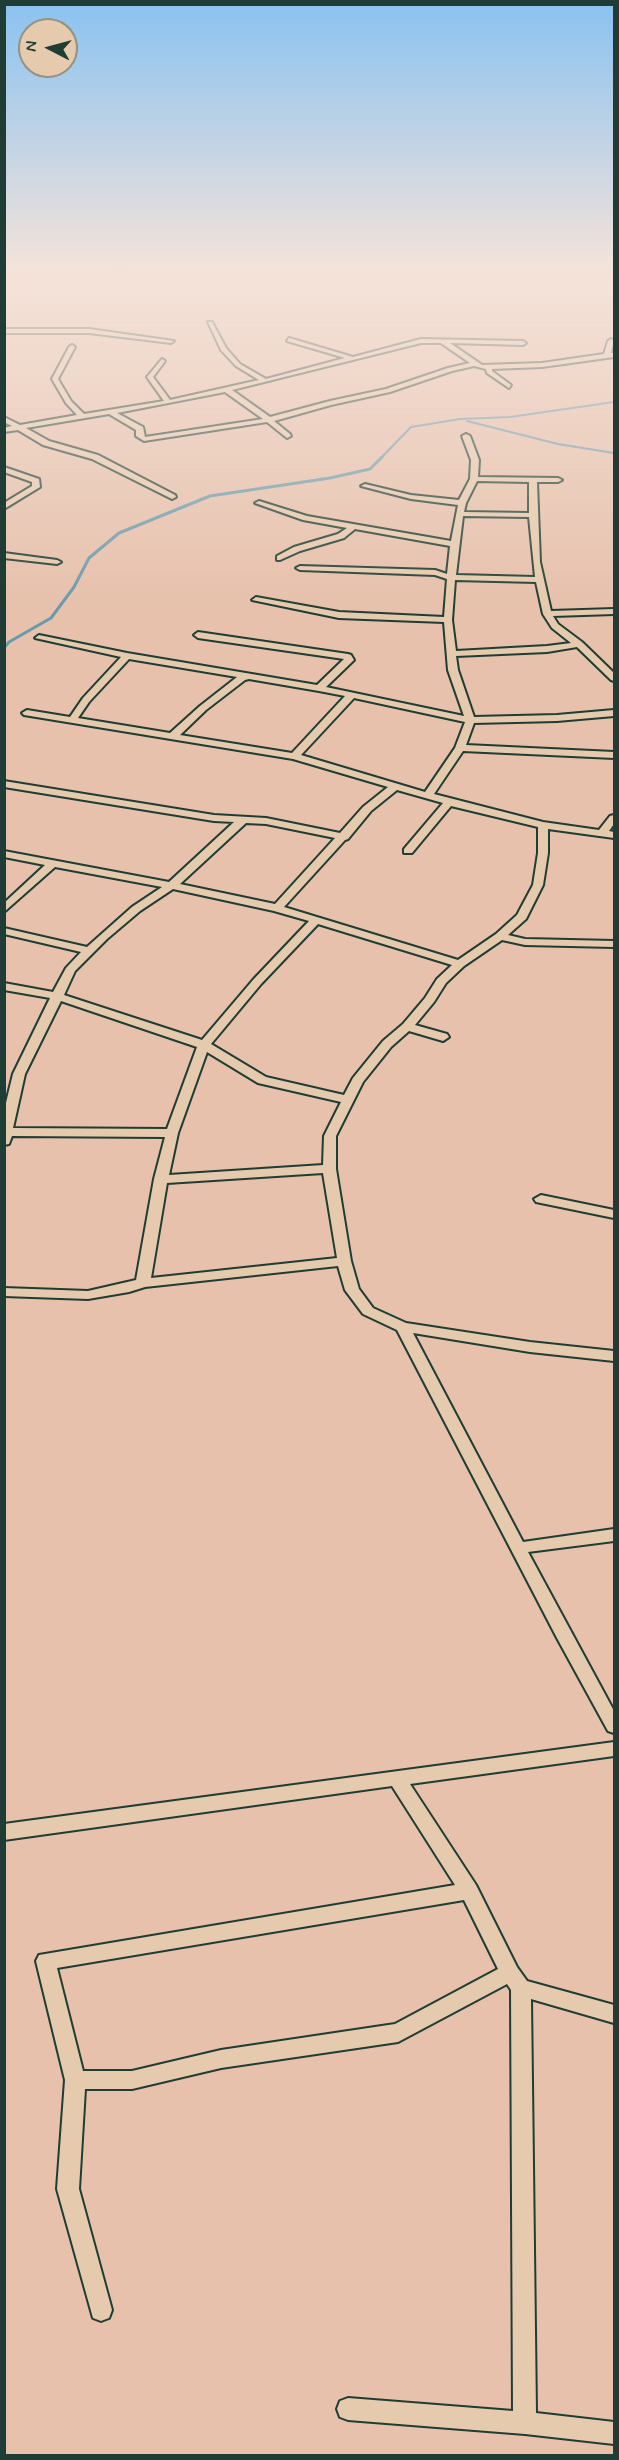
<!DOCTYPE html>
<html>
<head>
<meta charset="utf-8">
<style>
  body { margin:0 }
  #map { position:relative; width:619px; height:2460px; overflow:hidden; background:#e7c1ac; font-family:Mynerve,sans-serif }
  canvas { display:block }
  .frame { position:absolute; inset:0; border:6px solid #1f3d34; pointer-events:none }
  .north { position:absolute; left:18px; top:18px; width:60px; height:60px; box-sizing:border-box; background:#e6caad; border:2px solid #96927d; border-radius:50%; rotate:276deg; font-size:16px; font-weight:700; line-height:24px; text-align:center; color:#1f3d34 }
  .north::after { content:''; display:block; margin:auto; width:21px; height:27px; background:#1f3d34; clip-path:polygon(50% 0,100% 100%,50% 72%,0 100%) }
</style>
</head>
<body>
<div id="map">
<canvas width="619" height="2460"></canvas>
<div class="frame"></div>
<div class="north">N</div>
</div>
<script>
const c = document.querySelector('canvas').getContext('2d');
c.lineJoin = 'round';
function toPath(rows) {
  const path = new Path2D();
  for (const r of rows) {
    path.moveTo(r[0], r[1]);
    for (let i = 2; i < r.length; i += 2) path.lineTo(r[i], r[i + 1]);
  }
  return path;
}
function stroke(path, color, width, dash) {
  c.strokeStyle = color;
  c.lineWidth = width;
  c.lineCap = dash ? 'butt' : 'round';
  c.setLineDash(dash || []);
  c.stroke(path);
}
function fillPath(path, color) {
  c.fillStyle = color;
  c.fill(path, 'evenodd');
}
stroke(toPath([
  [467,421,558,444,614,453],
  [380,459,411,427,460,419,510,417,614,402]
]), '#699aac', 2);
stroke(toPath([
  [4,648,9,642,51,618,74,587,89,558,119,533,210,496,330,478,370,469,382,457]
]), '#699aac', 3);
const minor = toPath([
  [121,266,127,266,120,272,116,272,121,266],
  [208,322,212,322,226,348,240,364,266,379,345,358,287,341,289,338,353,357,421,339,523,341,526,343,523,345,450,343,482,365,542,363,604,354,608,341,611,339,614,341,611,353,614,353,614,357,542,367,492,369,492,371,511,385,509,388,487,373,486,369,474,366,452,371,390,392,331,405,274,421,290,434,291,436,287,438,267,422,144,441,136,436,136,430,109,414,26,428,49,441,98,455,175,495,176,497,172,499,92,459,43,445,18,430,4,432,4,428,12,426,4,422,4,417,20,425,77,415,66,403,52,379,69,347,72,345,75,347,58,379,71,401,84,414,164,401,147,377,162,359,165,361,153,377,170,400,259,380,236,366,221,350,208,322],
  [421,343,441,343,470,363,448,368,386,389,330,401,270,417,232,390,421,343],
  [225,392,263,419,145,437,143,427,117,413,225,392],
  [4,329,89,329,174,341,171,343,89,333,4,333,4,329],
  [466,434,470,436,479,460,478,477,558,478,562,480,558,482,537,482,540,562,551,611,614,609,614,614,553,616,558,624,582,642,614,673,614,681,611,680,577,647,547,652,456,656,458,670,474,717,557,715,614,710,614,716,557,721,474,723,466,745,614,752,614,758,463,751,434,794,543,822,599,830,610,816,614,815,614,824,609,831,614,832,614,838,548,829,548,853,543,885,526,919,508,935,525,939,614,941,614,947,525,945,502,940,464,966,446,983,434,1002,415,1025,447,1034,449,1037,443,1041,409,1031,391,1047,363,1082,336,1136,336,1169,351,1261,359,1289,373,1308,406,1323,530,1342,614,1351,614,1361,530,1352,413,1333,523,1542,614,1529,614,1541,528,1552,614,1711,614,1733,608,1731,557,1638,397,1330,363,1314,345,1290,338,1266,145,1287,129,1292,88,1299,4,1296,4,1288,88,1291,136,1280,154,1179,165,1137,12,1136,9,1144,4,1145,4,1111,13,1074,50,998,4,990,4,983,53,992,66,968,81,952,4,934,4,928,87,947,132,907,162,887,55,867,4,912,4,903,45,865,4,857,4,851,169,882,234,822,214,821,4,787,4,781,214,815,266,818,340,833,363,807,388,787,293,759,24,715,22,713,27,710,70,717,83,698,121,657,35,638,39,635,127,653,317,685,344,659,198,638,194,635,198,632,348,654,351,655,354,660,326,687,464,716,448,670,444,622,339,618,252,600,256,597,339,612,444,617,447,579,435,575,300,570,296,568,300,566,435,570,447,574,450,546,355,529,344,538,300,551,280,560,277,560,277,556,294,547,338,534,347,528,303,520,255,503,259,501,307,516,451,541,458,505,411,499,361,486,365,484,411,495,459,500,470,479,471,460,462,436,466,434],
  [477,481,529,482,529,513,464,512,466,503,477,481],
  [463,516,529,517,535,577,456,575,463,516],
  [455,580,536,582,543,614,552,628,571,643,547,646,456,651,452,620,455,580],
  [129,659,237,677,200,706,170,733,78,718,89,702,129,659],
  [249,679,319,691,345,696,292,753,180,735,206,710,245,680,249,679],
  [354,698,465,722,455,748,425,792,301,755,354,698],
  [397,790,443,803,404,849,404,853,412,853,451,806,538,827,538,853,533,885,517,915,496,934,458,960,284,907,345,840,348,839,371,811,397,790],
  [246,823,266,824,335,838,275,904,180,884,246,823],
  [173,889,274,911,309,921,253,980,202,1040,64,995,75,971,107,939,140,911,173,889],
  [318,924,452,965,437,979,425,998,403,1024,383,1041,353,1078,344,1095,266,1077,211,1044,261,984,318,924],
  [61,1001,197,1047,167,1129,13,1128,25,1074,61,1001],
  [207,1052,258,1083,341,1102,324,1136,323,1165,169,1175,178,1133,207,1052],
  [323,1173,337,1258,151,1278,167,1183,323,1173],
  [4,467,39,479,40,487,4,509,4,503,32,486,32,482,4,472,4,467],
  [4,553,57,560,61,562,57,564,4,558,4,553],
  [541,1195,614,1210,614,1218,536,1202,534,1199,541,1195],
  [614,1742,614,1756,410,1784,476,1885,517,1967,527,1981,614,2005,614,2023,531,1999,536,2413,614,2422,614,2444,525,2434,348,2420,340,2417,337,2409,340,2401,348,2398,513,2411,511,1990,507,1984,398,2042,221,2068,132,2089,85,2089,79,2189,112,2310,109,2318,101,2321,93,2318,57,2189,65,2080,36,1961,39,1955,455,1885,392,1786,4,1840,4,1824,614,1742],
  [464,1900,498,1969,395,2024,221,2050,132,2071,83,2071,57,1968,464,1900]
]);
stroke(minor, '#1f3d34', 4);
fillPath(minor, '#e6caad');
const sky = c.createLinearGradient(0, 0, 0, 610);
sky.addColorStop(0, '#89c2f0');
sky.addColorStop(0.44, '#f4e3da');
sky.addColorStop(1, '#f4e3da00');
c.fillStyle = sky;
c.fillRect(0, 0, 619, 610);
</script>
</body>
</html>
